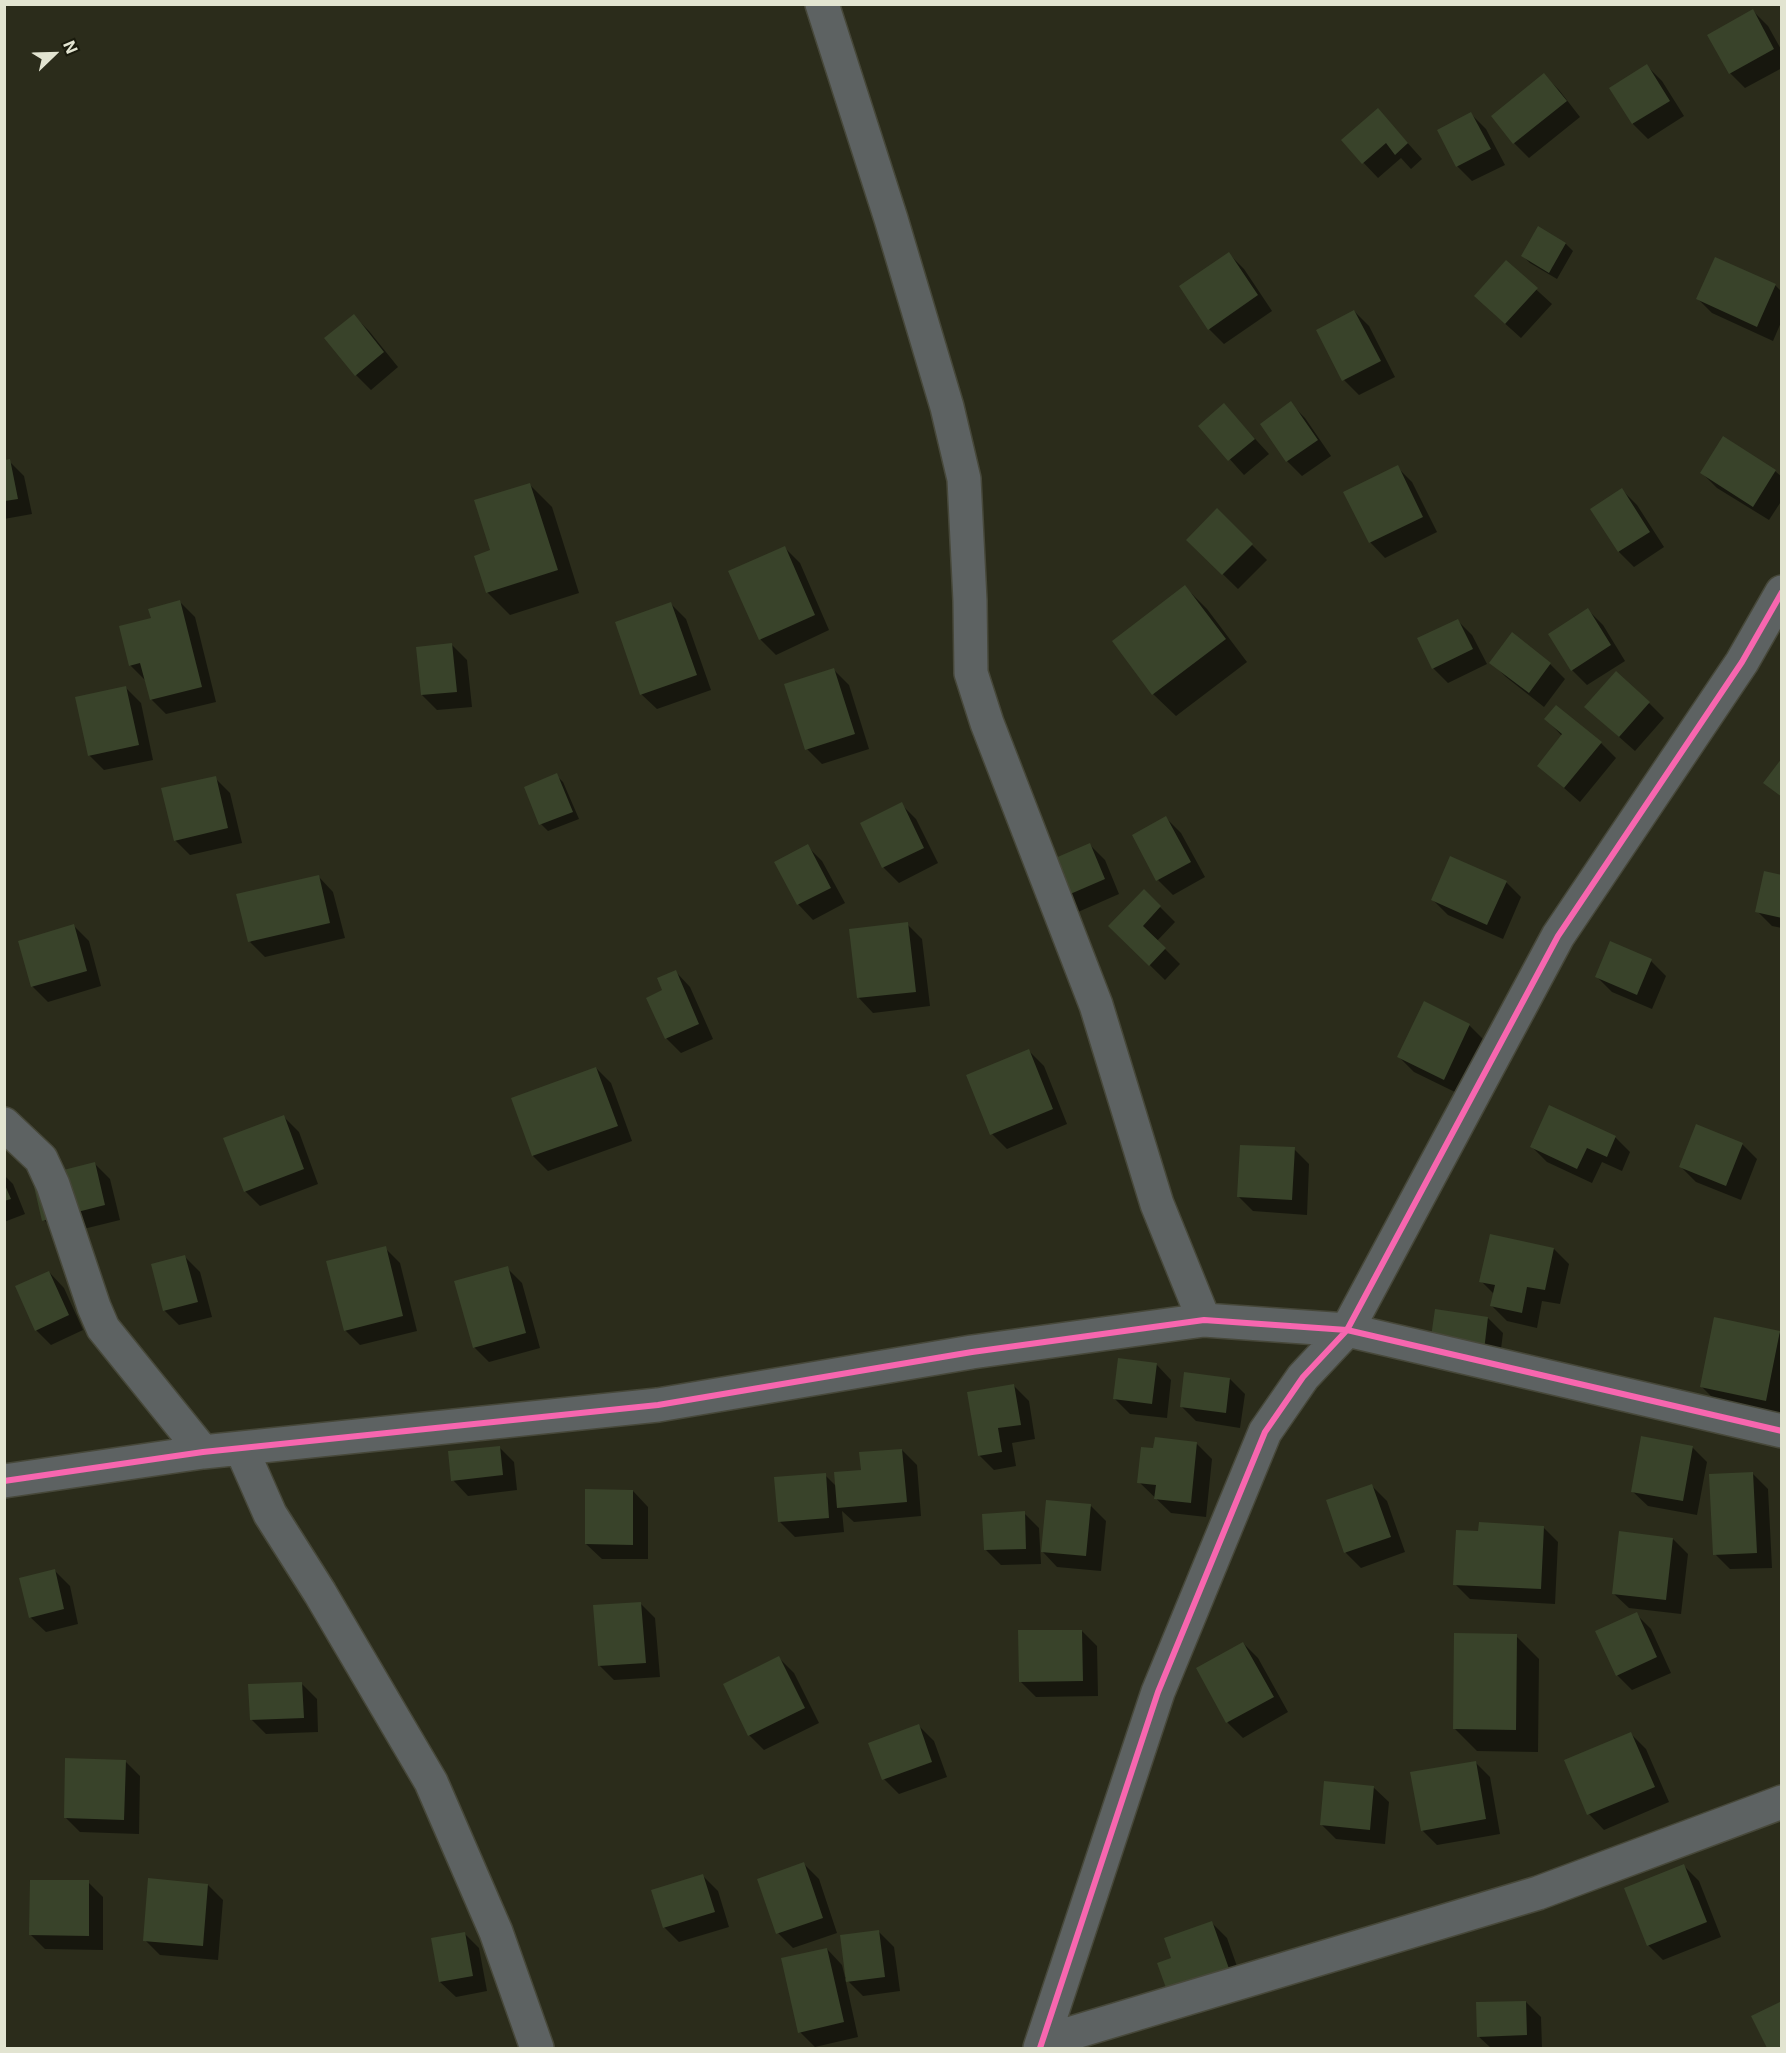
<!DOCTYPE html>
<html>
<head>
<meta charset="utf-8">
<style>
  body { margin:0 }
  #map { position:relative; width:1786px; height:2053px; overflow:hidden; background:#2b2c1b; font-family:Inter,sans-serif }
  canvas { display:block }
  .frame { position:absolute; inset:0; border:6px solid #e2e4d1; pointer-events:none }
  .north { position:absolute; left:24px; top:24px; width:60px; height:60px; -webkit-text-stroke:4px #191a0c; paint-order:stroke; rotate:67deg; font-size:16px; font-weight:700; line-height:24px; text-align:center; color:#e2e4d1 }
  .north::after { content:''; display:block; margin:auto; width:21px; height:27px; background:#e2e4d1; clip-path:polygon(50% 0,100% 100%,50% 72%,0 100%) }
</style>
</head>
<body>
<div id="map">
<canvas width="1786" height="2053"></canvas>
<div class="frame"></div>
<div class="north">N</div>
</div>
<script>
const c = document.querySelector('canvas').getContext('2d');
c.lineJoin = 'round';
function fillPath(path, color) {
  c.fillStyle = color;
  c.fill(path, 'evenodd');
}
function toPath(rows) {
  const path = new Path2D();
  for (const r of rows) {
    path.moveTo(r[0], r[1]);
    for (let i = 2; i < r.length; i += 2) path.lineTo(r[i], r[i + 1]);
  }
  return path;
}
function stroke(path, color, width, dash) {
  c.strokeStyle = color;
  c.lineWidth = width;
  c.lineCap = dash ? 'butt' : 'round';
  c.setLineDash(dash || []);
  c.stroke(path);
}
fillPath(toPath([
  [1753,11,1768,26,1782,51,1782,68,1745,88,1730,73],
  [1647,66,1662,81,1684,116,1648,139,1633,124,1611,89],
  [1544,75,1559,90,1580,117,1529,158,1514,143,1493,116],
  [1378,110,1422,159,1411,169,1401,158,1378,178,1343,141],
  [1471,114,1486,129,1505,165,1472,181,1457,166,1439,131],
  [1538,229,1566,244,1573,251,1557,279,1530,263,1523,256],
  [1229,254,1244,269,1272,311,1224,344,1209,329],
  [1506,262,1552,304,1521,338,1491,311],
  [1775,285,1782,292,1782,320,1773,341,1712,313,1697,298],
  [1354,311,1369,326,1395,377,1359,395,1344,380],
  [354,316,369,331,398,367,371,390,356,375],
  [1290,403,1305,418,1331,456,1302,476,1287,461,1262,424],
  [1224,405,1269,454,1244,475,1200,426],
  [4,461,9,461,24,476,32,514,4,519],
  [1397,467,1412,482,1437,532,1385,558,1370,542],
  [1775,471,1782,477,1782,500,1769,520,1717,488,1702,473],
  [529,484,552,507,579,593,510,615,487,592,492,551],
  [1622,490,1637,505,1664,547,1634,567,1619,552,1592,509],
  [1217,510,1267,560,1238,589,1188,540],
  [785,548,800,563,829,630,776,655,761,640,730,572],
  [1185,587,1207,609,1247,662,1176,716,1153,694],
  [180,602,195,617,216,702,166,714,151,699,145,680,130,665,153,619],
  [671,604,686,619,711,690,657,709,641,694],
  [1588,610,1603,625,1625,661,1587,685,1572,670],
  [1457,620,1472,635,1487,664,1448,683,1433,668],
  [1512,635,1550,664,1565,679,1544,707,1506,677,1491,662],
  [452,645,467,660,472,707,437,710,422,695],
  [834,670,849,685,869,749,822,764,807,749],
  [126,688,141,703,153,760,104,770,89,755],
  [1649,703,1664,718,1635,751,1601,721],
  [1546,719,1601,743,1616,758,1580,802,1539,766,1562,736],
  [556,775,563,782,579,819,548,831,541,824],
  [215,778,230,793,242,843,190,855,175,840],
  [901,804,916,819,938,863,899,883,884,868,862,824],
  [1166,818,1181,833,1205,877,1173,895,1158,880],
  [1090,845,1105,860,1119,894,1078,912,1063,897],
  [807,846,822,861,845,903,813,920,798,904,776,863],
  [318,876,333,892,345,938,265,957,250,942],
  [1782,877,1782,928,1772,926,1757,911],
  [1506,882,1521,897,1503,939,1448,915,1433,900],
  [1144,891,1175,922,1157,941,1180,964,1165,980,1110,926],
  [907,924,922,939,930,1006,873,1013,858,997],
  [74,926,89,941,101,986,48,1002,32,986],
  [1651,961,1666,976,1652,1009,1612,992,1597,977],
  [675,971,690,987,713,1039,681,1053,666,1038,664,991],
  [1469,1025,1484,1040,1459,1094,1414,1072,1399,1057],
  [1029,1051,1044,1066,1067,1124,1007,1149,992,1134],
  [596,1068,611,1083,632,1141,548,1171,533,1156,513,1099],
  [284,1117,299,1132,318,1184,260,1206,245,1191],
  [1615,1137,1630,1152,1622,1171,1602,1162,1592,1183,1547,1162,1532,1147],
  [1742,1144,1757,1159,1741,1200,1696,1182,1681,1167],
  [1294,1149,1309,1164,1307,1215,1253,1211,1238,1196],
  [95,1164,110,1179,120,1220,59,1235,44,1220],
  [4,1175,13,1184,25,1214,4,1222],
  [385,1248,400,1263,417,1331,360,1345,345,1330],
  [1554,1249,1569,1264,1560,1304,1542,1301,1537,1328,1507,1321,1492,1306,1495,1295,1481,1281],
  [185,1257,200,1272,212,1317,179,1325,164,1310],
  [507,1268,522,1283,540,1348,489,1362,474,1347],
  [49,1272,64,1288,83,1330,51,1345,36,1330],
  [1488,1318,1503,1333,1498,1373,1446,1366],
  [1779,1333,1782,1335,1781,1415,1716,1401,1701,1386],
  [1156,1364,1171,1380,1167,1418,1130,1414,1115,1399],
  [1230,1379,1245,1394,1240,1428,1196,1421,1181,1406],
  [1014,1386,1029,1401,1035,1439,1012,1443,1016,1466,994,1470,979,1455],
  [1197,1444,1212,1459,1206,1517,1171,1513,1139,1482,1155,1450],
  [499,1447,514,1462,517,1490,468,1496,453,1480],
  [1692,1447,1707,1462,1697,1515,1648,1506,1632,1491],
  [902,1450,917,1465,921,1516,854,1522,842,1511,844,1532,795,1537,780,1522,825,1475,837,1487],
  [1753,1474,1768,1489,1772,1568,1730,1569,1715,1554],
  [1372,1486,1387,1501,1405,1552,1361,1568,1346,1553,1327,1501],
  [633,1491,648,1507,648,1559,602,1559,586,1544],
  [1091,1506,1106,1521,1101,1571,1057,1567,1042,1551],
  [1024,1513,1039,1528,1041,1564,1001,1565,986,1550],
  [1543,1527,1558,1542,1555,1604,1470,1599,1455,1584,1480,1532],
  [1673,1539,1688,1554,1681,1614,1629,1608,1613,1593],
  [55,1571,70,1586,78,1624,46,1632,30,1617],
  [640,1603,655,1618,660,1677,614,1680,599,1665],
  [1636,1614,1651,1629,1671,1673,1632,1690,1617,1675],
  [1082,1631,1097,1646,1098,1696,1036,1697,1021,1682],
  [1516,1636,1539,1659,1538,1752,1477,1751,1455,1729],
  [1243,1643,1258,1658,1288,1712,1243,1738,1228,1723,1198,1669],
  [779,1658,794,1673,819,1723,764,1750,749,1735],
  [302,1684,317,1699,318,1732,266,1734,251,1719],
  [919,1726,934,1741,947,1777,899,1794,884,1779],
  [1631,1734,1646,1749,1669,1802,1604,1830,1589,1814,1566,1761],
  [125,1761,140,1776,139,1834,80,1832,65,1817],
  [1475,1762,1490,1777,1500,1834,1437,1845,1422,1830],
  [1373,1787,1389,1802,1385,1844,1336,1839,1321,1824],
  [804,1864,819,1879,837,1933,793,1948,778,1933],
  [1684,1866,1699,1881,1721,1937,1663,1960,1648,1945],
  [703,1876,718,1891,729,1927,679,1942,664,1927],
  [88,1882,103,1897,103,1950,45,1949,30,1934],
  [208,1885,223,1900,218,1960,160,1955,145,1940],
  [1212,1923,1227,1938,1246,1992,1173,1959],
  [879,1932,894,1947,900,1991,863,1996,845,1978,858,2037,815,2047,800,2032,827,1949,842,1965,845,1977,847,1977],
  [464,1933,479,1948,487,1991,456,1997,440,1982],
  [1526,2002,1541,2017,1542,2048,1491,2048,1478,2036]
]), '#0007');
fillPath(toPath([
  [1753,9,1774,49,1729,74,1707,35],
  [1647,64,1670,101,1632,124,1609,88],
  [1544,73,1567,101,1513,144,1491,116],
  [1378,108,1408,143,1395,155,1386,143,1362,164,1341,140],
  [1471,112,1491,149,1456,167,1437,130],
  [1538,226,1566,243,1549,273,1521,256],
  [1229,252,1258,295,1208,330,1179,286],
  [1715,257,1776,284,1757,327,1696,299],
  [1506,260,1538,288,1505,324,1474,296],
  [1354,310,1381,361,1342,381,1316,330],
  [354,314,384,352,355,376,324,338],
  [1291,401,1318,440,1286,462,1260,424],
  [1224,403,1255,439,1228,461,1198,426],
  [1723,436,1776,470,1753,507,1700,473],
  [10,459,18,499,5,501,5,460],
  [1398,465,1423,517,1369,543,1343,492],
  [530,483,558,570,486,593,474,556,490,550,474,500],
  [1622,488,1650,532,1618,552,1590,509],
  [1217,508,1253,544,1222,575,1186,540],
  [785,546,815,615,759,640,728,571],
  [1185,585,1226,639,1152,695,1112,641],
  [180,600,202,687,150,700,140,663,129,666,119,626,151,618,148,609],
  [671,602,697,675,640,695,615,622],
  [1588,608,1611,645,1571,671,1548,634],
  [1458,619,1473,649,1432,669,1417,638],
  [1512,632,1551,663,1529,693,1489,663],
  [452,643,457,692,421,695,416,647],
  [834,668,855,734,805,750,784,684],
  [1616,671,1650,702,1619,737,1584,707],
  [126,686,139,745,88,756,75,697],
  [1556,705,1602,742,1564,788,1537,766,1562,734,1544,719],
  [1782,758,1782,797,1763,783],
  [557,773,573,812,539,825,524,787],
  [216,776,228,828,174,841,161,788],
  [902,802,924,848,882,868,860,823],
  [1166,816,1191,862,1156,881,1132,835],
  [1090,843,1105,879,1061,898,1046,862],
  [808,844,831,888,797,905,774,862],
  [1450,856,1507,881,1487,925,1431,900],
  [1764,871,1782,875,1782,918,1755,912],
  [319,875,330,923,248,942,236,894],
  [1144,889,1161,906,1143,926,1166,948,1149,966,1108,926],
  [908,922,916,992,857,998,849,929],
  [74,924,87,971,31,987,18,941],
  [1610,941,1652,959,1637,995,1595,977],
  [676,970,699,1024,665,1039,646,998,662,990,657,978],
  [1424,1001,1470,1024,1444,1080,1397,1057],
  [1029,1049,1053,1109,990,1135,966,1075],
  [596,1067,618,1126,532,1156,511,1098],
  [1549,1105,1616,1136,1607,1157,1587,1148,1577,1169,1530,1147],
  [284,1115,304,1169,244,1192,223,1138],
  [1696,1124,1743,1143,1726,1186,1679,1167],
  [1240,1145,1295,1147,1292,1200,1237,1197],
  [95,1162,105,1205,42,1221,32,1178],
  [4,1183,11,1199,4,1201],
  [1490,1234,1554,1248,1545,1290,1527,1287,1522,1313,1490,1306,1495,1285,1479,1282],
  [386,1246,403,1316,344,1331,326,1261],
  [185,1255,198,1302,163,1311,151,1264],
  [508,1266,526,1333,473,1348,454,1281],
  [49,1271,69,1315,35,1331,15,1286],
  [1435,1309,1488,1317,1483,1359,1429,1351],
  [1714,1317,1780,1331,1766,1401,1700,1387],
  [1118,1358,1157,1363,1152,1404,1113,1399],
  [1184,1372,1230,1378,1226,1413,1180,1407],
  [1014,1384,1021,1425,998,1428,1002,1452,978,1456,967,1392],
  [1641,1436,1693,1446,1683,1501,1631,1492],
  [1155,1437,1197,1442,1191,1503,1154,1499,1156,1485,1137,1483,1141,1447,1153,1448],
  [500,1446,503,1475,451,1481,448,1451],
  [902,1449,907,1502,837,1508,834,1472,861,1470,859,1452],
  [1753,1472,1757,1553,1713,1555,1709,1474],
  [826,1473,829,1518,778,1522,774,1477],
  [1372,1484,1391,1537,1344,1553,1326,1500],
  [585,1489,633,1490,633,1545,585,1544],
  [1046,1500,1091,1504,1086,1556,1041,1552],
  [1025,1511,1026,1549,984,1550,982,1514],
  [1479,1522,1544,1526,1541,1589,1453,1585,1456,1530,1478,1531],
  [1619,1531,1673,1538,1666,1600,1612,1594],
  [55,1569,64,1609,29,1618,19,1578],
  [641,1602,646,1663,598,1666,593,1605],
  [1637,1612,1657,1657,1616,1676,1595,1631],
  [1018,1630,1082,1630,1083,1681,1019,1682],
  [1454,1633,1517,1634,1516,1730,1453,1729],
  [1243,1642,1274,1697,1226,1723,1196,1668],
  [779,1656,805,1708,748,1736,723,1684],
  [302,1682,304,1718,250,1720,248,1684],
  [919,1724,932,1762,882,1780,868,1743],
  [1631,1732,1655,1787,1587,1815,1564,1760],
  [65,1758,126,1760,124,1820,64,1818],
  [1476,1761,1486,1819,1421,1831,1410,1772],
  [1324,1781,1374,1786,1370,1830,1320,1825],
  [804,1862,823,1918,776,1934,757,1879],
  [1684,1864,1707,1922,1647,1946,1624,1888],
  [703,1874,715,1912,663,1928,651,1890],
  [148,1878,208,1884,203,1946,143,1941],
  [30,1880,89,1880,89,1936,29,1935],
  [1212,1921,1232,1977,1170,1999,1157,1963,1171,1958,1164,1938],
  [879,1930,885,1977,846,1982,840,1935],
  [465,1932,473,1976,439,1982,431,1938],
  [827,1948,844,2022,798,2033,781,1958],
  [1526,2001,1527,2035,1477,2037,1476,2002],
  [1782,2001,1782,2046,1777,2048,1767,2048,1751,2016]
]), '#39432a');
const street = toPath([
  [822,4,891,219,947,407,964,479,970,601,971,673,987,723,1096,1005,1157,1204,1204,1320],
  [4,1124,41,1159,53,1185,94,1307,103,1328,203,1452],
  [241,1448,270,1514,320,1593,431,1782,496,1932,537,2048],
  [4,1481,203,1452,658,1405,972,1352,1204,1320,1347,1330,1782,1431],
  [1042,2042,1538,1893,1782,1802],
  [1040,2048,1158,1692,1265,1432,1303,1377,1347,1330,1558,936,1742,662,1782,592]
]);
stroke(street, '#47483a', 36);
stroke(street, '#5d6262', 33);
stroke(toPath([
  [4,1481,203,1452,658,1405,972,1352,1204,1320,1347,1330,1782,1431],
  [1040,2048,1158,1692,1265,1432,1303,1377,1347,1330,1558,936,1742,662,1782,592]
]), '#f766af', 6);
</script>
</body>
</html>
